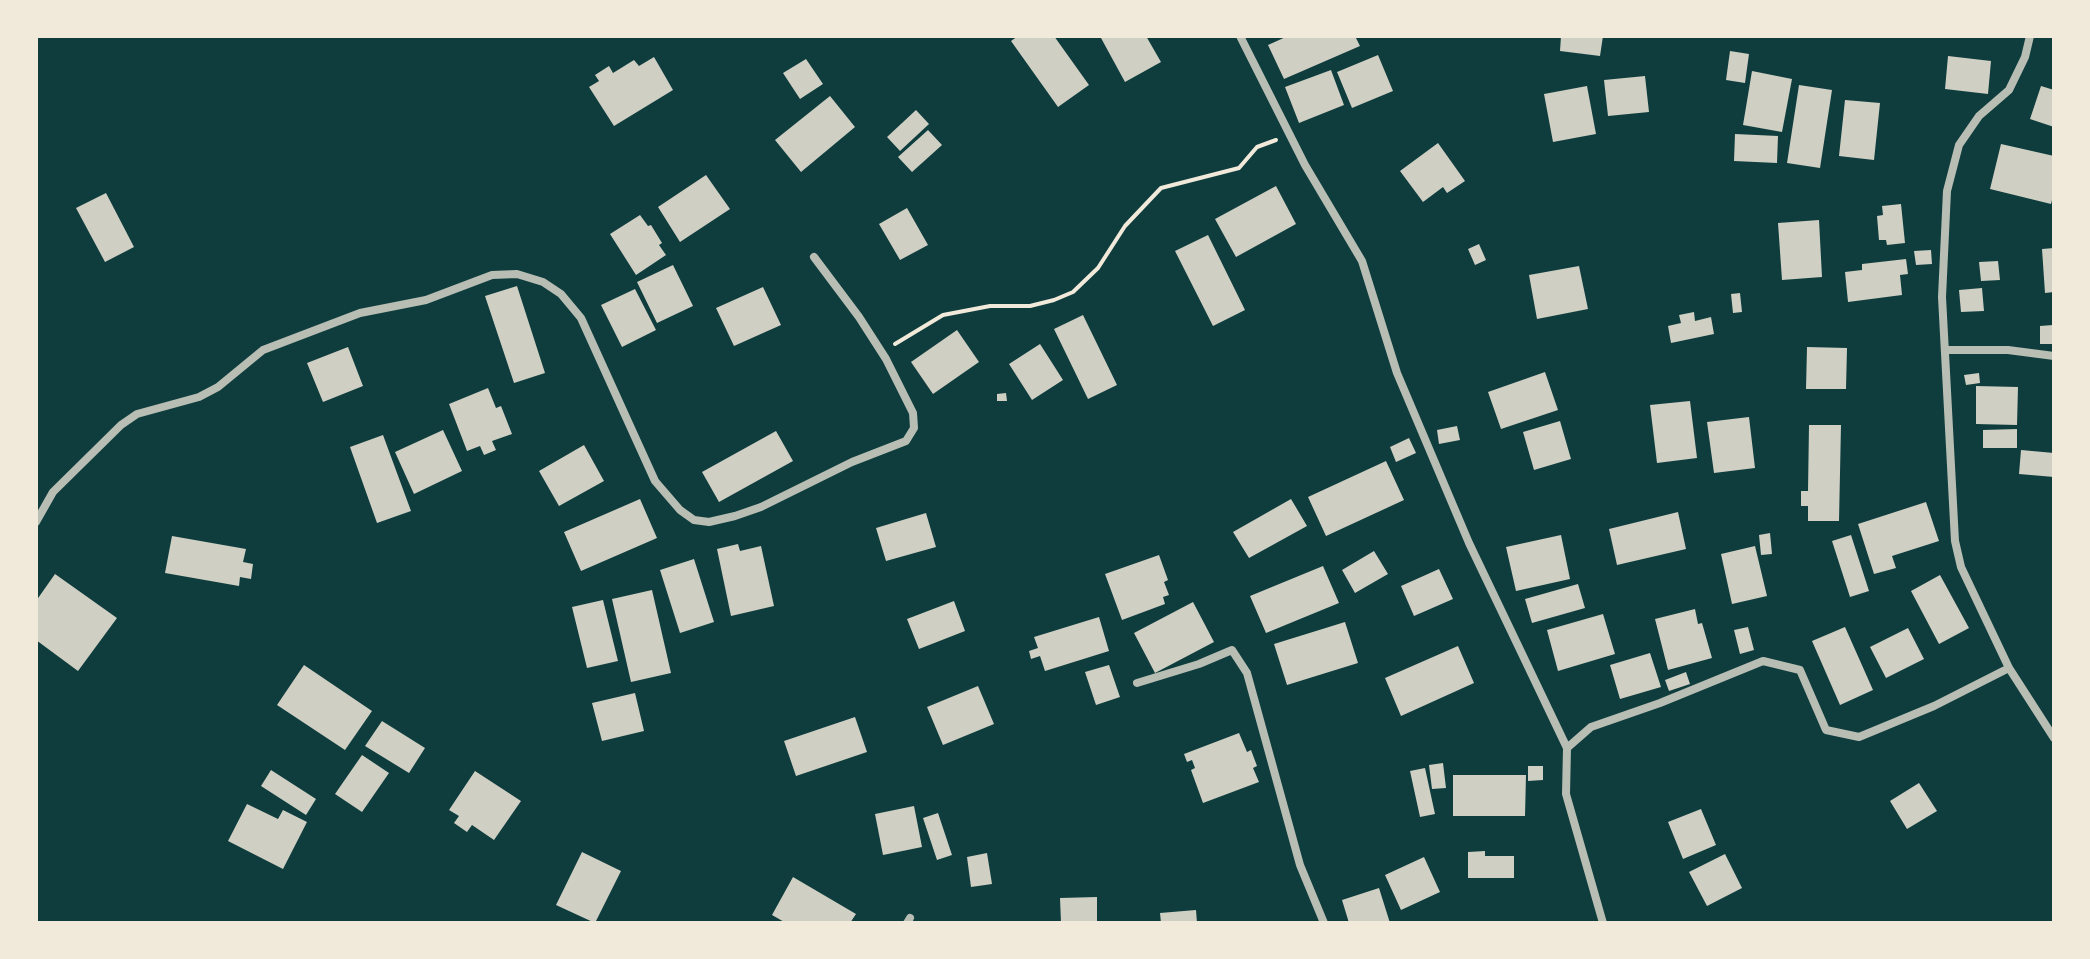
<!DOCTYPE html>
<html>
<head>
<meta charset="utf-8">
<style>
  body { margin:0 }
  #map { position:relative; width:2090px; height:959px; overflow:hidden; background:#0f3d3e; font-family:"Noto Sans",sans-serif }
  canvas { display:block }
  .frame { position:absolute; inset:0; border:38px solid #f1e9da; pointer-events:none }
</style>
</head>
<body>
<div id="map">
<canvas width="2090" height="959"></canvas>
<div class="frame"></div>
</div>
<script>
const c = document.querySelector('canvas').getContext('2d');
c.lineJoin = 'round';
function fillPath(path, color) {
  c.fillStyle = color;
  c.fill(path, 'evenodd');
}
function toPath(rows) {
  const path = new Path2D();
  for (const r of rows) {
    path.moveTo(r[0], r[1]);
    for (let i = 2; i < r.length; i += 2) path.lineTo(r[i], r[i + 1]);
  }
  return path;
}
function stroke(path, color, width, dash) {
  c.strokeStyle = color;
  c.lineWidth = width;
  c.lineCap = dash ? 'butt' : 'round';
  c.setLineDash(dash || []);
  c.stroke(path);
}
fillPath(toPath([
  [1018,36,1054,36,1089,85,1058,107,1011,41],
  [1105,36,1146,36,1161,62,1125,82,1101,38],
  [1288,36,1355,36,1360,46,1284,79,1268,45],
  [1561,36,1603,36,1600,56,1560,51],
  [1730,51,1749,54,1745,83,1726,80],
  [1378,55,1393,91,1352,108,1337,72],
  [1948,56,1991,61,1988,94,1945,89],
  [654,57,673,90,614,126,589,87,599,81,595,75,609,66,613,73,634,60,639,66],
  [806,59,823,84,800,99,783,73],
  [1331,70,1344,105,1299,123,1285,87],
  [1752,71,1792,79,1782,132,1743,125],
  [1645,76,1649,112,1608,116,1604,80],
  [1799,85,1832,90,1820,168,1787,163],
  [1587,86,1596,134,1553,142,1544,94],
  [2041,86,2054,90,2054,127,2030,119],
  [830,96,855,127,801,172,775,140],
  [1845,100,1880,103,1874,160,1839,156],
  [916,110,929,124,900,151,887,137],
  [928,130,942,145,912,172,898,157],
  [1735,134,1778,136,1777,163,1734,161],
  [1438,143,1465,181,1447,193,1443,187,1423,202,1400,171],
  [2001,144,2054,156,2054,192,2051,204,1990,189],
  [706,175,730,209,680,242,658,207],
  [1276,186,1296,224,1236,257,1215,219],
  [106,193,134,247,105,262,76,208],
  [1901,204,1905,243,1887,245,1886,240,1879,240,1877,216,1883,215,1882,206],
  [907,208,928,245,900,260,879,224],
  [640,215,648,226,651,225,662,243,659,245,666,255,636,275,610,234],
  [1819,220,1822,277,1782,280,1778,223],
  [1208,235,1245,310,1213,326,1175,251],
  [1479,244,1486,260,1475,265,1468,249],
  [2054,248,2054,292,2045,293,2042,249],
  [1931,250,1932,264,1916,265,1914,251],
  [1906,259,1908,274,1900,275,1902,295,1848,302,1845,272,1862,270,1862,264],
  [1998,261,2000,280,1981,281,1979,262],
  [673,265,693,306,657,323,637,282],
  [1579,266,1588,309,1537,319,1529,275],
  [517,286,545,373,514,383,485,296],
  [763,287,781,325,734,346,716,308],
  [1982,288,1984,311,1961,312,1959,290],
  [635,289,656,330,622,347,601,305],
  [1740,293,1742,312,1733,313,1731,294],
  [1694,312,1695,321,1711,317,1714,334,1671,343,1668,326,1681,323,1679,315],
  [1083,315,1117,385,1088,399,1054,329],
  [2053,325,2053,344,2040,344,2040,326],
  [957,330,979,362,933,394,911,362],
  [1040,344,1063,380,1032,400,1009,364],
  [348,347,363,386,323,402,307,363],
  [1807,347,1847,348,1846,389,1806,389],
  [1545,372,1558,410,1501,429,1488,392],
  [1979,373,1980,383,1966,385,1964,375],
  [1976,386,2018,387,2017,425,1976,424],
  [488,388,496,408,501,406,512,434,492,441,496,450,484,455,480,446,467,451,449,404],
  [1006,393,1007,401,997,401,997,394],
  [1690,401,1697,458,1657,463,1650,405],
  [1749,417,1755,468,1714,473,1707,422],
  [1560,421,1571,459,1534,470,1523,432],
  [1809,425,1841,425,1839,521,1808,521,1808,506,1801,506,1801,491,1808,491],
  [1457,426,1460,440,1439,444,1437,430],
  [2017,429,2017,448,1983,448,1983,430],
  [443,430,462,471,414,494,395,452],
  [776,431,793,461,719,502,702,472],
  [383,435,411,511,377,523,350,447],
  [1409,438,1416,453,1396,462,1390,447],
  [584,445,604,481,559,506,539,471],
  [2021,450,2054,453,2054,477,2019,474],
  [1386,461,1404,500,1326,536,1308,497],
  [640,499,657,538,581,571,564,532],
  [1291,499,1307,526,1249,558,1233,532],
  [1926,502,1939,541,1892,556,1896,568,1874,574,1858,524],
  [1678,512,1686,549,1617,565,1609,529],
  [926,513,936,547,886,561,876,528],
  [1770,533,1772,554,1761,555,1759,535],
  [1561,535,1570,579,1516,591,1506,547],
  [1851,535,1869,591,1850,597,1832,541],
  [172,536,246,549,243,562,253,564,251,579,240,577,239,586,165,573],
  [738,544,740,551,761,546,774,606,731,616,717,549],
  [1755,546,1767,596,1732,604,1721,554],
  [1374,551,1388,574,1355,593,1342,570],
  [1159,555,1168,580,1164,582,1169,595,1163,597,1165,604,1122,620,1105,574],
  [694,559,714,622,680,633,660,570],
  [1323,566,1339,603,1266,633,1250,596],
  [1439,569,1453,599,1414,616,1401,586],
  [55,574,117,618,78,671,36,640,36,601],
  [1940,575,1969,628,1939,644,1911,591],
  [1578,584,1585,608,1532,623,1525,599],
  [652,590,671,673,631,682,612,599],
  [603,600,618,661,587,668,572,607],
  [954,601,965,631,919,649,907,619],
  [1193,602,1214,642,1155,673,1134,633],
  [1695,609,1698,624,1702,623,1712,658,1668,670,1655,619],
  [1603,614,1615,654,1558,671,1547,630],
  [1099,617,1109,651,1045,671,1040,656,1031,659,1029,651,1038,648,1034,637],
  [1345,622,1358,663,1287,685,1274,644],
  [1748,627,1754,650,1740,654,1734,630],
  [1845,627,1873,690,1840,705,1812,641],
  [1908,628,1924,659,1886,678,1870,647],
  [1458,646,1474,683,1401,716,1385,678],
  [1650,653,1661,687,1620,699,1610,665],
  [304,665,372,711,345,750,277,705],
  [1109,665,1120,697,1096,705,1085,672],
  [1686,672,1690,684,1669,691,1665,680],
  [978,686,994,724,943,745,927,707],
  [635,693,644,731,602,741,592,703],
  [855,717,867,752,796,776,784,741],
  [382,721,425,748,409,773,365,746],
  [1239,733,1247,752,1251,750,1257,766,1253,768,1259,782,1203,803,1191,770,1195,768,1192,760,1187,762,1184,754],
  [362,755,389,773,362,812,335,794],
  [1443,763,1446,788,1432,789,1429,765],
  [1528,766,1543,766,1543,780,1528,781],
  [1425,768,1435,814,1420,817,1410,771],
  [271,770,316,799,306,815,261,786],
  [475,771,521,801,494,840,472,825,467,832,454,823,459,816,449,810],
  [1453,775,1526,775,1525,816,1453,816],
  [1919,783,1937,811,1907,829,1890,801],
  [247,804,278,819,283,810,307,822,283,869,228,841],
  [914,806,922,847,883,855,875,814],
  [1701,809,1716,845,1683,859,1668,822],
  [938,813,952,855,937,860,923,818],
  [1485,851,1485,856,1514,856,1514,878,1468,878,1468,852],
  [582,852,621,871,595,923,556,905],
  [987,853,992,884,971,887,967,857],
  [1725,854,1742,888,1707,906,1689,872],
  [1424,857,1440,892,1401,910,1385,875],
  [793,877,856,914,850,923,786,923,772,915],
  [1379,888,1390,923,1349,923,1342,900],
  [1097,897,1097,923,1061,923,1060,898],
  [1196,910,1197,923,1161,923,1160,913]
]), '#cfcfc3');
stroke(toPath([
  [895,344,943,315,990,306,1030,306,1054,300,1073,292,1098,268,1125,226,1161,188,1239,168,1257,147,1276,140]
]), '#f1e9da', 4);
stroke(toPath([
  [1240,36,1305,165,1362,261,1397,373,1469,543,1567,748],
  [2030,36,2025,57,2009,90,1979,116,1959,145,1947,191,1942,297,1955,541,1961,567,2009,668,2054,738],
  [1945,350,2008,350,2054,356],
  [36,522,53,492,121,425,137,414,199,397,218,387,263,350,360,313,426,300,492,275,517,274,543,282,561,294,581,318,655,481,680,510,694,520,709,522,735,516,761,507,852,462,906,441,914,428,913,413,886,359,859,317,814,257],
  [1137,683,1199,664,1232,650,1247,673,1300,865,1324,923],
  [907,923,910,918],
  [1603,923,1566,794,1567,748,1591,727,1660,703,1763,661,1800,670,1826,730,1859,737,1934,706,2009,668]
]), '#b8beb3', 8);
</script>
</body>
</html>
